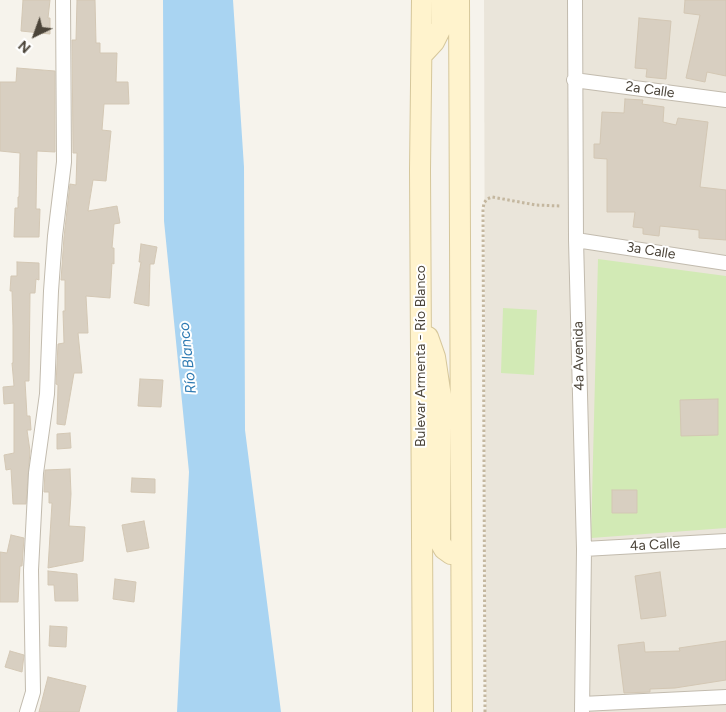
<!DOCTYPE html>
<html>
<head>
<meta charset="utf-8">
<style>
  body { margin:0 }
  #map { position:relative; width:726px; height:712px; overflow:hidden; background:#f6f3ec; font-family:Figtree,sans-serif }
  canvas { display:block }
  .north { position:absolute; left:10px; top:10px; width:50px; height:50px; -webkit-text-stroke:4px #fff; paint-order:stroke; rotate:222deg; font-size:14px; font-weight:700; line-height:20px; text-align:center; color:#4b4439 }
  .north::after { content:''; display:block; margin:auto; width:18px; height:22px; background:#4b4439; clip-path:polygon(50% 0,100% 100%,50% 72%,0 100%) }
</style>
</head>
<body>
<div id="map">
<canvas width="726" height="712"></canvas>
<div class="north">N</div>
</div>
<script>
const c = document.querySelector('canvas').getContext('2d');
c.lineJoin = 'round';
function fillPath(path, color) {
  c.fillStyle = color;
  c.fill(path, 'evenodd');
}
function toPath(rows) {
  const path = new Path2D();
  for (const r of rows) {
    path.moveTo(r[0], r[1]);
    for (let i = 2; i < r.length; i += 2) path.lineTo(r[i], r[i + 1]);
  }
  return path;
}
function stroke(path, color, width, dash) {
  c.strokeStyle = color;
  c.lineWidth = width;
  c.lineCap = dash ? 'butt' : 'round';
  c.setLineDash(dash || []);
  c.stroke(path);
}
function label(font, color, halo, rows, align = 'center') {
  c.font = font + ' Figtree,sans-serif';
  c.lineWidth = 4;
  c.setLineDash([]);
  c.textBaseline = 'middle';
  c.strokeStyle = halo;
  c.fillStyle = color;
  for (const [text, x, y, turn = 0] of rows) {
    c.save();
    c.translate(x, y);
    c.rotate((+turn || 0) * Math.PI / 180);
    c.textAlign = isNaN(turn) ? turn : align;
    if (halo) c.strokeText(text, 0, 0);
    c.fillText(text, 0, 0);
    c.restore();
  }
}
fillPath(toPath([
  [484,0,726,0,726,712,486,712]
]), '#eae5da');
fillPath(toPath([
  [598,259,726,276,726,528,591,538],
  [503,308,537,310,534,375,501,373]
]), '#d2eab5');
fillPath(toPath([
  [163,0,233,0,244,167,245,430,281,712,177,712,189,472,164,221]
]), '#a9d4f2');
const building = toPath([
  [23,0,50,0,48,18,50,18,50,34,21,31,23,0],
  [77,0,95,0,96,43,100,43,100,53,117,53,116,82,128,82,129,104,104,104,102,130,111,131,106,181,93,180,88,211,117,206,120,223,114,224,112,248,114,248,114,264,112,263,110,298,86,296,88,333,78,333,82,373,74,373,65,425,57,424,58,385,56,384,58,344,64,343,63,311,65,311,65,280,61,280,64,237,70,184,76,185,77,153,73,153,72,40,76,40,77,0],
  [685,0,726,0,726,76,707,72,705,82,686,78,700,15,684,13,685,0],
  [639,18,671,21,666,79,646,77,647,69,635,68,639,18],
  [17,68,55,71,55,152,37,151,36,209,40,209,39,237,14,237,15,208,18,208,18,197,19,197,20,153,0,151,0,82,16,82,17,68],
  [625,99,643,100,642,104,664,107,663,122,676,125,678,118,708,122,700,187,726,190,726,240,699,238,699,230,660,226,659,236,643,234,643,228,633,227,635,212,607,212,607,159,594,158,594,144,600,144,602,112,624,113,625,99],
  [141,244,157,247,154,264,150,264,149,306,134,303,141,262,139,262,141,244],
  [17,262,39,263,39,280,36,279,35,293,30,293,29,381,25,381,27,416,30,416,31,430,27,430,30,451,26,504,13,504,11,469,6,470,4,455,14,453,14,403,4,404,3,387,14,386,12,363,13,363,13,326,12,291,10,291,11,276,17,276,17,262],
  [140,379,163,380,161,407,138,406,140,379],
  [718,399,718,435,681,436,680,400,718,399],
  [70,433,71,448,57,449,57,434,70,433],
  [70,469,71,494,69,526,85,527,83,561,48,568,52,503,49,503,49,492,44,492,45,470,70,469],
  [132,478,155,479,155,493,131,492,132,478],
  [612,490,637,490,637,513,612,513,612,490],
  [144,521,149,548,127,552,122,525,144,521],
  [11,535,24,538,22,566,20,566,18,602,0,602,0,552,7,553,11,535],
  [48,571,77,574,78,601,55,601,54,585,48,585,48,571],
  [660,572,666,616,641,619,635,576,660,572],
  [115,579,136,582,134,602,113,599,115,579],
  [50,626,67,627,66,647,49,646,50,626],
  [726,641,726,680,675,688,650,689,650,692,624,693,618,645,644,642,645,652,680,651,679,648,726,641],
  [10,651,24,655,22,672,5,667,10,651],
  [48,677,86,686,79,712,39,712,48,677]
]);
fillPath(building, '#d8cfc1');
stroke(building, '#d3c7b4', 1);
const street = toPath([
  [575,0,576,240,584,549,582,712],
  [574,80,726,100],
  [576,240,726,263],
  [584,549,726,541],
  [582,704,726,697],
  [27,712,33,692,31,570,36,473,47,394,51,291,55,236,64,162,63,0]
]);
const secondary = toPath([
  [422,0,420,170,423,712],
  [459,0,462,712],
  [422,55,434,42,442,26,442,0],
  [428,337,435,357,441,397,440,542,444,549,451,554,461,553]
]);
stroke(street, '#c2bbae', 16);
stroke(secondary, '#d6c79b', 22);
stroke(toPath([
  [485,712,483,209,484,203,487,199,492,197,536,205,561,206]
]), '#c4b79f', 3, [2.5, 2.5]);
stroke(street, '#fff', 14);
stroke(secondary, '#fff3cd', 20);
label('14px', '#4b4439', '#fff', [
  ["2a Calle",650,90,8],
  ["3a Calle",651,251,9],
  ["Bulevar Armenta - Río Blanco",421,356,-90],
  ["4a Avenida",579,356,-91],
  ["4a Calle",655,545,-3]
]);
label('italic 15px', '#2e7ab2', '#fff', [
  ["Río Blanco",188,358,-96]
]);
</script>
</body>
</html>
